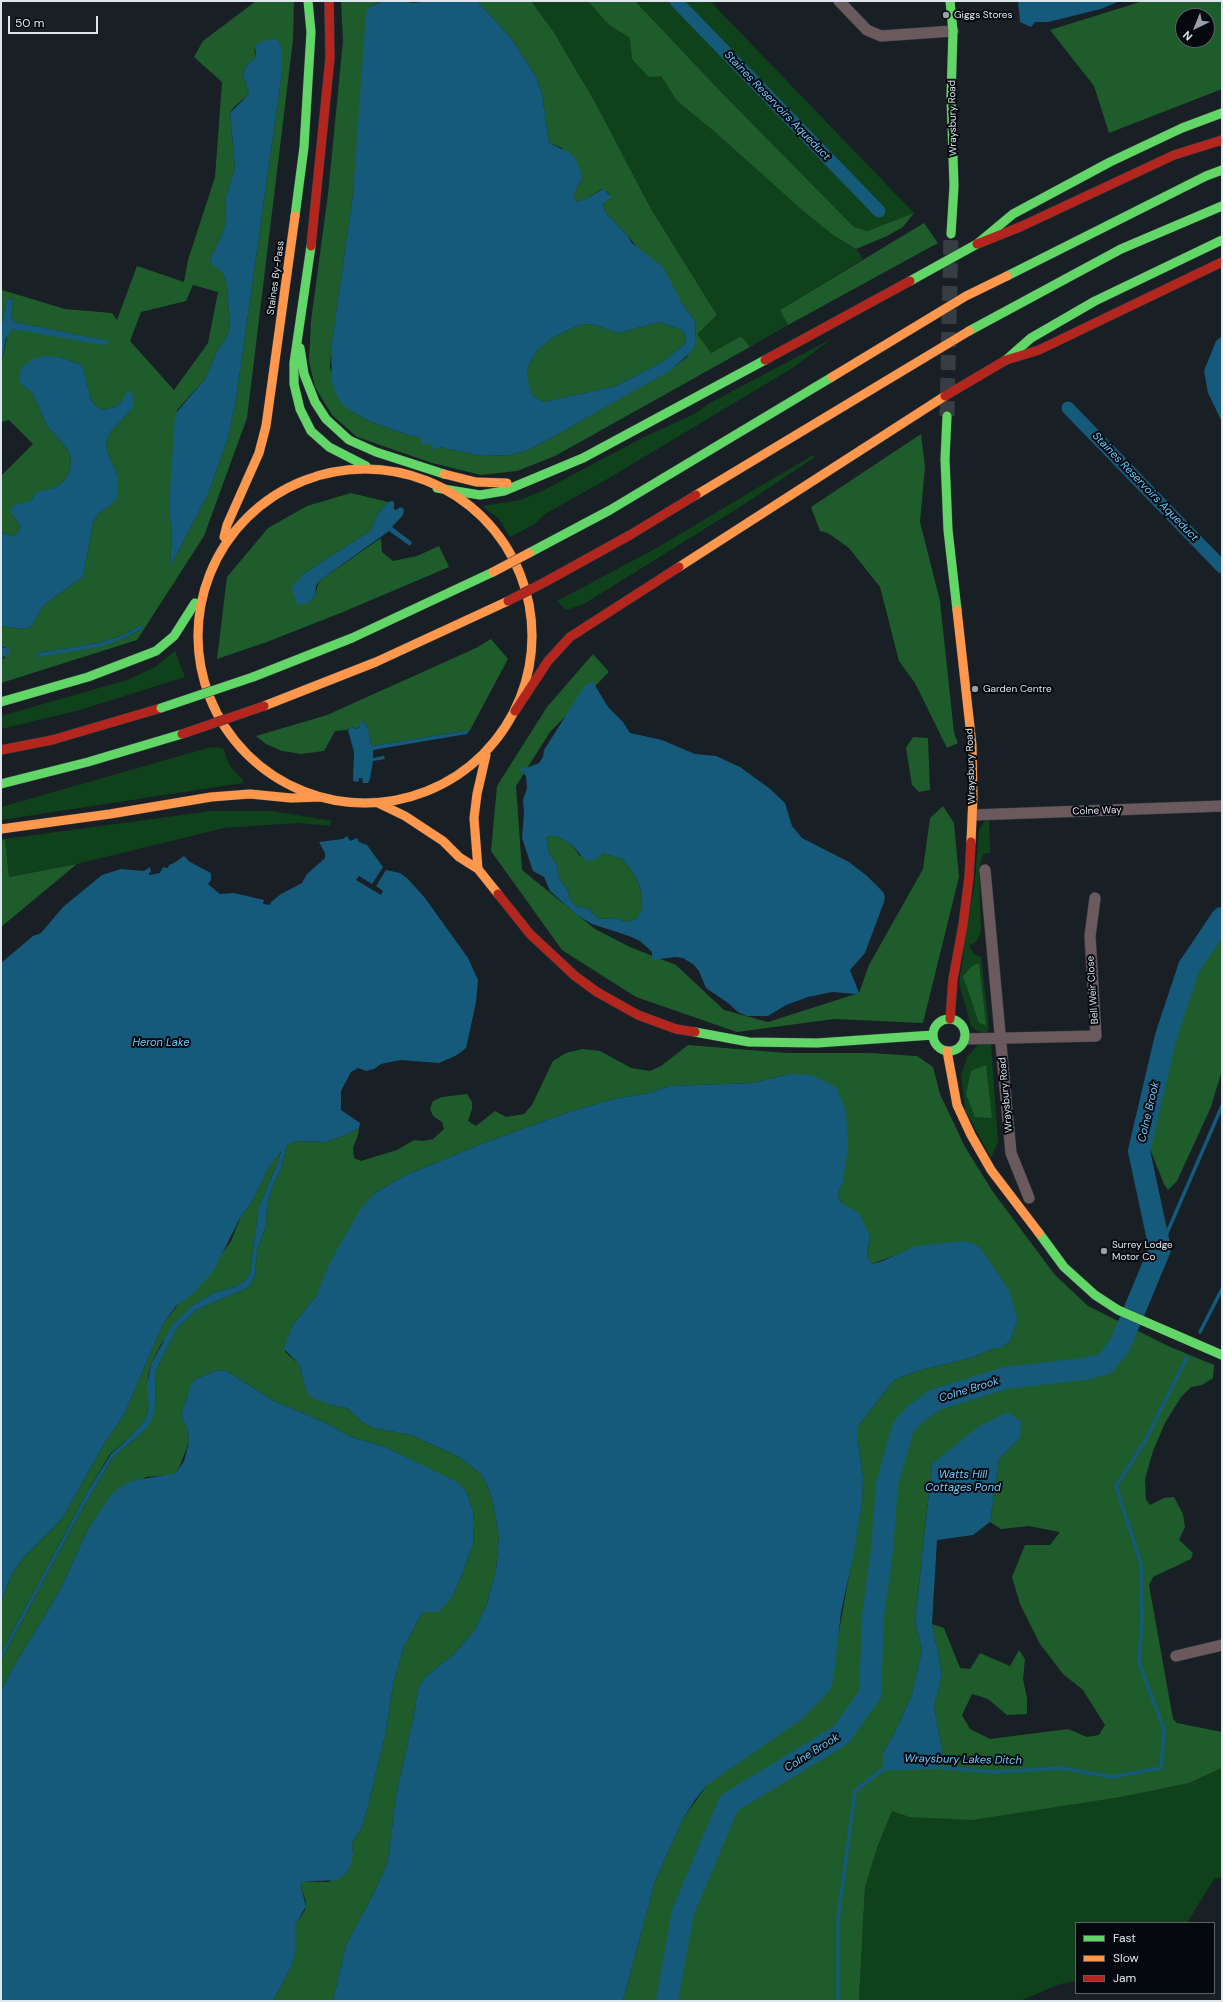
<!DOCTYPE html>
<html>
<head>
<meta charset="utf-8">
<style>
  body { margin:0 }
  #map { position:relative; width:1223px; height:2002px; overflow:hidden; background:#181f25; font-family:"DM Sans",sans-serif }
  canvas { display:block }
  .frame { position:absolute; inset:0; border:2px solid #dde6ed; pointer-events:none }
  .legend { position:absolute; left:1075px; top:1922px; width:140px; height:72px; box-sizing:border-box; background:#05090d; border:1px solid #5b6167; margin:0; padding:5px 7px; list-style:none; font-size:12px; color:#dde6ed }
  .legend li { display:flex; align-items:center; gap:8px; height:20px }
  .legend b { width:20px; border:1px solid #5b6167 }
  .north { position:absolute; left:1175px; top:8px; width:40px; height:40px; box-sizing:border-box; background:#05090d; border:1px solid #5b6167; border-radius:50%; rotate:223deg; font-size:11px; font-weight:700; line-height:16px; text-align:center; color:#dde6ed }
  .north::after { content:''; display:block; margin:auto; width:14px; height:18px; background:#98a0a7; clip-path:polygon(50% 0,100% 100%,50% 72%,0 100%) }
  .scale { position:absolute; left:8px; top:16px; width:90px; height:18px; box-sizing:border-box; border:2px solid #dde6ed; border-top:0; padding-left:5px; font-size:12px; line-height:14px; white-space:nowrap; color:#dde6ed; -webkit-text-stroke:3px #05090d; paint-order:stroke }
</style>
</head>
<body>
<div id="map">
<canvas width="1223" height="2002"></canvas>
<div class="frame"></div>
<ul class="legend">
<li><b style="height:5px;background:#63d668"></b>Fast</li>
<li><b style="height:5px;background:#ff974d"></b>Slow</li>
<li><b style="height:5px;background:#b3261e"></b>Jam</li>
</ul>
<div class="north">N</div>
<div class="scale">50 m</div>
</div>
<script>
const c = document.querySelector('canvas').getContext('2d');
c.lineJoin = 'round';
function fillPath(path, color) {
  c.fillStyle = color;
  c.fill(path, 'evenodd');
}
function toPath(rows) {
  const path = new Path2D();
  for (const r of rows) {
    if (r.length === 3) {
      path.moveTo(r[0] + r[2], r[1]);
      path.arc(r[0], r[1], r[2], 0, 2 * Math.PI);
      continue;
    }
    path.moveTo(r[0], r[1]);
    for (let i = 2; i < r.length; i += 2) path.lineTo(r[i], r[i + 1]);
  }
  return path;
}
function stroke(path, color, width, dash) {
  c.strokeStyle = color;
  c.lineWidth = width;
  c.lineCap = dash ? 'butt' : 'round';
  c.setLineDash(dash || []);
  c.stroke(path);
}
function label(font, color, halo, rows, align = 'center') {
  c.font = font + ' "DM Sans",sans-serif';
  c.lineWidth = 4;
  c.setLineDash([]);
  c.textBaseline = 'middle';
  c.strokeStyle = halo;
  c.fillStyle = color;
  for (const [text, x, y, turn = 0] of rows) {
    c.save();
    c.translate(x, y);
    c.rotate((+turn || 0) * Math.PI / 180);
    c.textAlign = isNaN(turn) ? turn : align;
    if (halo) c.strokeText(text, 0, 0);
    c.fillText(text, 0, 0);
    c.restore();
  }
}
fillPath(toPath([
  [531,1,588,1,608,24,631,38,632,59,661,76,677,101,715,132,802,210,833,235,856,249,863,259,780,310,788,325,750,347,741,336,711,353,696,334,717,315,651,209,595,102,553,31],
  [635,1,710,1,914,213,867,231,854,227,722,93],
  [831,339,794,367,604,481,545,514,535,524,510,537,499,519,482,506,520,500,544,490,644,437,696,413,710,403],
  [813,455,815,457,746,503,584,604,566,610,557,601,653,550],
  [175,651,185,677,80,710,1,729,1,716,127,680,155,667],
  [211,747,223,748,230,766,243,780,243,783,1,820,1,807],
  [211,811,272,811,332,821,330,826,298,823,224,828,77,864,9,877,5,839],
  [989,819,990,853,983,854,979,870,981,932,976,942,969,946,974,954,981,957,989,1028,987,1032,984,1033,977,1031,971,1026,959,983,975,879,979,830,984,822],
  [991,1043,998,1142,991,1158,965,1110,961,1075,967,1057,978,1045],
  [1222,1768,1222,1877,1214,1879,1187,1923,1076,1923,1076,1981,1060,1984,1020,2001,859,2001,865,1887,877,1848,892,1811,909,1817,1189,1783]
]), '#0f421b');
fillPath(toPath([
  [256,1,294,1,293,40,247,418,204,536,137,640,1,683,1,659,5,658,5,647,1,647,1,626,25,629,32,626,39,612,45,604,83,577,93,522,99,513,111,505,118,476,107,452,106,442,111,431,132,409,122,401,115,407,102,410,96,406,91,400,82,365,59,357,20,383,33,394,47,426,66,447,71,458,70,472,63,482,54,488,36,493,29,502,12,514,21,526,18,533,13,536,1,533,1,476,33,444,9,420,1,422,1,365,8,333,12,329,107,341,15,322,11,317,13,300,7,298,1,329,2,290,65,309,112,313,117,320,137,266,184,282,188,260,215,177,222,82,194,57,203,41],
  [254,48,282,72,236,400,227,441,208,494,170,567,172,535,169,508,177,410,206,378,217,351,225,340,230,327,227,285,223,273,210,259,221,237,225,226,226,197,235,168,230,113,234,107,249,94,243,74,247,65,256,57],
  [193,285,218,292,208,343,174,390,130,341,141,312,186,301],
  [141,625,143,628,125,638,38,656,38,653,98,643,124,635],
  [341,1,396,1,380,2,369,7,353,195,331,351,330,368,351,411,369,421,405,434,422,438,426,445,430,442,439,447,482,456,511,455,528,450,551,438,670,370,686,358,696,344,695,321,683,305,628,236,605,212,603,202,610,199,610,194,602,189,588,198,577,202,573,196,582,178,562,148,549,143,542,94,536,77,511,38,477,1,531,1,553,31,595,102,651,209,717,315,697,334,711,353,741,336,750,347,555,456,517,471,481,475,432,463,357,437,332,415,315,387,309,361,311,321,328,194,343,41],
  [588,1,635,1,722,93,854,227,867,231,914,213,903,227,885,237,856,249,833,235,802,210,715,132,677,101,661,76,649,77,632,59,630,38,608,24],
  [1143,1,1222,1,1222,89,1109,133,1094,86,1050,30],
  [1183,16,1207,16,1207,40,1183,40],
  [924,223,938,243,788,325,780,310],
  [660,322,680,329,684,332,686,343,664,361,616,386,544,402,534,397,528,386,527,369,531,361,537,351,552,338,577,326,587,324,595,325,618,333],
  [921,434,925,467,920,522,940,601,954,733,958,743,947,748,915,683,899,661,880,587,849,548,828,533,820,531,811,507],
  [351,493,388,502,379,512,370,531,302,575,309,603,315,595,319,581,381,538,382,552,393,561,417,556,439,546,449,567,343,612,267,642,217,659,227,577,268,528,307,506],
  [491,639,508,659,470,730,372,746,368,730,364,721,357,729,351,727,347,730,335,731,324,751,301,754,282,751,266,744,256,736,327,715,476,648],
  [593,654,609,672,550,732,516,786,522,870,595,929,630,947,676,965,724,1010,768,1022,859,993,869,965,923,869,930,818,943,806,954,823,959,877,923,1023,834,1019,737,1032,636,997,562,950,491,851,497,786,547,707],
  [913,737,928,738,930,790,919,792,912,785,906,748],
  [556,836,571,844,580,856,603,853,623,859,637,879,642,894,641,913,636,919,626,922,615,918,600,919,594,915,589,909,575,906,569,897,568,891,559,878,557,865,549,853,546,837],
  [5,839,9,877,77,864,1,927,1,840],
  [1222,931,1222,1070,1211,1107,1177,1181,1168,1190,1164,1184,1150,1149,1148,1136,1149,1111,1180,1006],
  [979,963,986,1025,979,1023,963,976,972,966],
  [688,1045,786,1053,870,1053,917,1056,933,1067,940,1094,965,1147,993,1192,1055,1275,1088,1306,1168,1346,1214,1365,1213,1378,1202,1385,1191,1387,1181,1397,1165,1423,1153,1451,1145,1479,1146,1500,1150,1505,1164,1498,1174,1497,1183,1514,1185,1527,1179,1540,1193,1553,1191,1559,1153,1577,1149,1585,1173,1719,1177,1723,1222,1732,1222,1768,1189,1783,1120,1797,972,1820,909,1817,892,1811,877,1848,865,1887,859,2001,623,2001,655,1881,683,1819,707,1785,837,1642,862,1504,863,1477,858,1441,858,1426,894,1380,917,1371,971,1358,995,1348,1001,1348,1010,1341,1018,1320,1006,1285,919,1246,872,1264,867,1255,870,1236,841,1203,838,1194,843,1182,789,1074,753,1083,669,1086,649,1093,614,1099,569,1112,484,1143,406,1175,375,1193,317,1295,292,1326,285,1352,299,1364,306,1390,331,1405,347,1408,362,1422,374,1428,411,1435,459,1457,481,1474,487,1485,492,1499,499,1536,496,1570,487,1604,474,1631,453,1655,425,1677,418,1689,414,1715,396,1796,388,1861,377,1887,346,1945,333,2001,273,2001,291,1967,295,1952,295,1926,305,1910,306,1902,301,1887,302,1882,329,1882,353,1854,352,1843,362,1827,367,1810,385,1736,394,1680,404,1647,421,1614,452,1597,461,1577,473,1544,474,1524,473,1511,467,1493,457,1483,385,1447,351,1437,324,1422,274,1401,225,1370,215,1371,196,1379,188,1394,181,1415,188,1431,189,1442,179,1468,176,1473,170,1475,146,1477,98,1515,87,1531,59,1592,14,1666,1,1691,1,1660,80,1513,113,1457,145,1430,155,1408,156,1370,177,1328,196,1310,245,1289,251,1284,255,1276,257,1250,266,1226,267,1205,274,1183,282,1167,287,1145,298,1141,326,1142,343,1136,359,1128,358,1135,353,1148,354,1158,361,1161,397,1150,414,1140,423,1141,433,1139,444,1129,442,1122,433,1116,430,1109,433,1101,442,1097,467,1094,472,1102,472,1109,468,1121,476,1126,495,1111,506,1117,524,1114,532,1105,553,1061,566,1053,582,1049,600,1051,631,1068,650,1071,661,1066],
  [1020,1438,999,1459,990,1522,1001,1529,1029,1526,1060,1532,1050,1545,1025,1545,1012,1577,1020,1604,1040,1644,1063,1674,1083,1690,1105,1725,1099,1735,1087,1737,1068,1729,990,1739,970,1729,962,1715,972,1694,988,1699,1007,1715,1027,1714,1027,1698,1023,1679,1025,1659,1019,1650,1010,1666,980,1653,970,1669,960,1668,944,1628,932,1624,942,1674,934,1707,943,1755,934,1767,883,1769,883,1753,896,1730,912,1694,922,1650,915,1622,932,1464],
  [986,1065,992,1118,975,1117,966,1094,971,1071],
  [281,1149,278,1162,259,1206,250,1273,247,1279,235,1287,213,1293,193,1305,161,1344,151,1364,148,1376,149,1407,145,1420,132,1435,110,1454,88,1491,1,1653,1,1602,12,1574,22,1559,62,1519,104,1444,124,1415,163,1324,180,1302,193,1294,231,1241,241,1216,251,1203,270,1165]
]), '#1f5c2b');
fillPath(toPath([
  [401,1,413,3,428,1,477,1,511,38,536,77,542,94,549,143,570,153,576,160,580,169,582,178,573,196,577,202,588,198,603,189,610,195,610,199,603,203,605,212,628,236,632,243,663,267,683,305,695,321,696,344,691,352,671,370,551,438,528,450,511,455,482,456,439,447,433,450,430,443,426,445,422,444,421,438,405,434,369,421,351,411,343,405,335,392,332,382,331,350,353,195,366,13,369,7,381,2],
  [660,322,680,329,684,332,686,343,664,361,616,386,544,402,534,397,529,387,527,369,531,361,537,351,552,338,577,326,587,324,595,325,618,333],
  [1018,1,1120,1,1101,9,1048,22,1035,22,1031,27,1020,22],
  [277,39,282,49,282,72,236,400,227,441,208,494,170,567,172,535,169,508,175,414,206,378,217,351,225,340,230,327,227,285,223,273,213,265,210,259,221,237,225,226,226,197,235,168,230,113,249,94,243,74,247,65,256,57,255,45,263,41],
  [7,298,13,300,11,317,15,322,108,341,107,344,104,345,12,329,6,338,1,365,1,329],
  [1222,336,1222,422,1208,393,1204,371,1216,341],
  [45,356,59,357,82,365,91,400,96,406,102,410,115,407,122,401,127,391,132,393,134,402,132,409,111,431,106,442,107,452,118,476,117,498,111,505,99,513,93,522,83,577,45,604,39,612,32,626,25,629,1,626,1,533,13,536,18,533,21,526,12,514,10,509,15,505,29,502,37,492,54,488,63,482,70,472,71,458,66,447,47,426,33,394,20,383,19,375,23,366,33,359],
  [392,501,394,502,394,509,396,510,400,507,404,509,403,515,392,527,412,542,410,546,389,531,319,581,316,586,315,595,309,603,298,605,291,589,302,575,370,531,379,512,388,502],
  [141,625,143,628,125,638,99,647,38,657,38,653,98,643,124,635],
  [1,647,10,649,11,651,1,659],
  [593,682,608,707,623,722,630,733,662,740,695,754,716,756,740,767,769,788,785,803,792,826,802,838,849,862,867,876,883,892,885,896,884,902,865,953,850,970,859,993,855,994,832,992,808,997,786,1005,768,1016,747,1016,738,1012,728,1003,706,988,699,971,693,964,683,958,675,957,652,960,652,952,640,941,629,936,592,924,577,915,550,891,544,877,533,871,522,838,524,813,523,800,527,788,526,776,519,768,520,766,524,769,539,763,543,757,544,750,584,687,589,683],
  [556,836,571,844,586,861,597,859,603,853,623,859,637,879,642,894,641,912,636,919,626,922,615,918,600,919,594,915,589,909,575,906,569,897,568,891,559,878,557,865,549,853,546,837],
  [364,721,368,730,372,746,470,730,467,734,373,750,373,758,384,756,385,759,373,761,370,779,368,783,363,783,362,778,359,778,358,782,353,781,354,752,348,730,351,727,357,729,359,728,360,723],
  [347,836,350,841,357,838,359,842,367,845,383,867,372,884,359,876,356,880,381,895,383,891,376,886,386,870,400,873,408,879,425,898,468,958,478,980,476,1002,466,1048,457,1055,439,1063,400,1060,381,1064,374,1069,366,1071,358,1068,351,1072,341,1091,341,1110,360,1123,359,1128,343,1136,326,1142,298,1141,287,1145,282,1167,274,1183,267,1205,266,1226,257,1250,255,1276,251,1284,245,1289,196,1310,177,1328,156,1370,155,1408,151,1422,145,1430,113,1457,80,1513,1,1660,1,1653,88,1491,111,1454,132,1435,145,1420,149,1407,147,1386,151,1364,173,1324,193,1305,213,1293,235,1287,247,1279,250,1273,259,1206,278,1162,281,1151,270,1165,251,1203,241,1216,214,1270,193,1294,176,1306,163,1324,124,1415,104,1444,62,1519,22,1559,12,1574,1,1602,1,963,33,936,41,933,63,907,102,875,121,869,144,871,150,867,151,872,149,873,149,875,160,873,164,865,163,867,168,868,169,865,174,863,184,856,190,862,211,873,211,880,208,884,220,894,234,893,264,900,263,904,270,905,271,902,281,894,302,883,307,874,325,858,325,853,319,842,343,839],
  [789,1074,811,1075,836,1087,846,1111,848,1147,843,1182,838,1194,841,1203,859,1213,870,1236,867,1255,872,1264,880,1262,916,1246,964,1241,975,1244,981,1249,1009,1290,1018,1320,1010,1341,1001,1348,995,1348,971,1358,917,1371,894,1380,858,1426,858,1441,863,1477,862,1504,853,1557,841,1612,834,1675,831,1688,821,1700,802,1719,707,1785,695,1800,683,1819,655,1881,623,2001,333,2001,346,1945,377,1887,388,1861,396,1796,414,1715,418,1689,425,1677,453,1655,474,1631,487,1604,496,1570,499,1536,492,1499,487,1485,481,1474,459,1457,411,1435,374,1428,362,1422,347,1408,331,1405,311,1397,306,1390,299,1364,284,1349,292,1326,317,1295,329,1264,361,1208,375,1193,406,1175,484,1143,569,1112,614,1099,649,1093,669,1086,753,1083],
  [225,1370,274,1401,324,1422,351,1437,385,1447,457,1482,467,1493,473,1511,474,1524,473,1544,461,1577,452,1597,439,1612,426,1612,421,1614,404,1647,394,1680,385,1736,367,1810,362,1827,352,1843,353,1854,351,1863,346,1873,337,1880,302,1882,301,1887,306,1906,295,1926,295,1952,291,1967,273,2001,1,2001,1,1691,14,1666,59,1592,87,1531,110,1496,119,1488,132,1481,176,1473,184,1461,189,1442,188,1431,181,1415,191,1385,196,1379,215,1371],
  [1007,1412,1021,1421,1020,1438,999,1459,990,1522,973,1535,937,1540,932,1624,942,1674,934,1707,943,1755,934,1767,883,1769,883,1753,896,1730,912,1694,922,1650,915,1622,932,1464,978,1427]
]), '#155a7b');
stroke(toPath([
  [680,5,684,1],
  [1160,1249,1222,1106],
  [1200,1332,1222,1289],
  [838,2001,838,1918,855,1791,883,1769,934,1767,994,1772,1062,1768,1112,1777,1161,1768,1164,1729,1139,1663,1142,1621,1141,1564,1116,1486,1145,1441,1187,1357]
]), '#155a7b', 3.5);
stroke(toPath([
  [676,1,879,211],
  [1068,408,1222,567]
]), '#155a7b', 13);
stroke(toPath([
  [667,2001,683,1912,729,1803,841,1735,870,1694,873,1616,882,1550,887,1484,903,1428,914,1415,935,1400,1005,1378,1084,1369,1105,1364,1120,1345,1160,1249,1139,1151,1166,1036,1189,967,1222,918]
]), '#155a7b', 22);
stroke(toPath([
  [947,416,951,234]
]), '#363d43', 15, [15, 8]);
const street = toPath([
  [839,1,867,30,881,36,953,31],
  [973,815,1222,806],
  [985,870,1011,1153,1029,1198],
  [965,1039,1096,1036,1090,936,1095,898],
  [1176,1656,1222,1645]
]);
const fast = toPath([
  [950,1,953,31,951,97,954,186,951,234],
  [295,216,304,147,311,32,308,1],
  [311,246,294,363,294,384,300,409,311,431,329,447,366,466],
  [1007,276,1206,176,1222,170],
  [910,281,977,244,1013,214,1110,162,1182,128,1222,113],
  [969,331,1121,249,1222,206],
  [300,348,304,374,315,402,326,419,349,440,376,452,444,474],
  [1006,360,1031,338,1095,301,1222,240],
  [947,416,945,459,948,530,957,610],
  [437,488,480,495,504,491,583,458,765,360],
  [529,553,610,510,832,377],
  [253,677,352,638,493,572],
  [1,702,88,677,156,651,174,636,195,603],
  [1,784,88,762,182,734],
  [949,1035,16],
  [695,1032,749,1042,817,1043,933,1035],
  [1039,1233,1064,1267,1095,1295,1118,1310,1222,1355]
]);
const slow = toPath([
  [832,377,966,296,1007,276],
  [365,636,167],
  [444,474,476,482,507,483],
  [696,495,969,331],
  [224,537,227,525,259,453,266,426,295,216],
  [679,567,945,396],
  [957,610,972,745,973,797,971,842],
  [264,706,376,662,508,601],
  [378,803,405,816,443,841,459,857,478,869,498,894],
  [1,829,110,814,211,797,250,794,291,798,321,797],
  [478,869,474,818,477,794,486,755],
  [947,1051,957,1105,971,1135,991,1170,1039,1233]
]);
const jam = toPath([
  [977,244,1020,227,1174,155,1222,140],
  [311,246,330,58,329,1],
  [765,360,910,281],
  [945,396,1006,360,1039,350,1222,262],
  [545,582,630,535,696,495],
  [515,711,548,661,570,637,679,567],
  [1,750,52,740,161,708],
  [498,894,530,934,575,976,597,992,638,1015,676,1029,695,1032],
  [950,1019,953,979,963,925,969,877,971,842]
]);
stroke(street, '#343b40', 12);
stroke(fast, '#343b40', 10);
stroke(slow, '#343b40', 10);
stroke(jam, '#343b40', 10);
stroke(street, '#6a5a5e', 11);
stroke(fast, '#63d668', 9);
stroke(slow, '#ff974d', 9);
stroke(jam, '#b3261e', 9);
const fastBridge = toPath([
  [161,708,253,677]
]);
const slowBridge = toPath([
  [493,572,529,553]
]);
const jamBridge = toPath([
  [508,601,545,582],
  [182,734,264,706]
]);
stroke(fastBridge, '#343b40', 10, []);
stroke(slowBridge, '#343b40', 10, []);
stroke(jamBridge, '#343b40', 10, []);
stroke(fastBridge, '#63d668', 9);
stroke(slowBridge, '#ff974d', 9);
stroke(jamBridge, '#b3261e', 9);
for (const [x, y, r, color] of [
  [946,15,4,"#98a0a7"],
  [975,689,4,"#98a0a7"],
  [1104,1251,4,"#98a0a7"]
]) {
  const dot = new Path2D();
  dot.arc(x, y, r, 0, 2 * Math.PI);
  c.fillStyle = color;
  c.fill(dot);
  stroke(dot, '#05090d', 1.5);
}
label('10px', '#dde6ed', '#05090d', [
  ["Giggs Stores",954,15],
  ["Garden Centre",983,689],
  ["Surrey Lodge",1112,1245],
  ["Motor Co",1112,1257]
], 'left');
label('10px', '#dde6ed', '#05090d', [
  ["Wraysbury Road",953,118,-91],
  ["Staines By-Pass",276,278,-82],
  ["Wraysbury Road",971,766,-92],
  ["Colne Way",1097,811,-2],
  ["Bell Weir Close",1093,990,-94],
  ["Wraysbury Road",1006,1095,-95]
]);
label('italic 11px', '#6ecbfe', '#05090d', [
  ["Staines Reservoirs Aqueduct",777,106,46],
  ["Staines Reservoirs Aqueduct",1145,487,46],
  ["Heron Lake",161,1043],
  ["Colne Brook",1149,1112,-77],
  ["Colne Brook",969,1390,-17],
  ["Watts Hill",963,1475],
  ["Cottages Pond",963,1488],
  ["Colne Brook",812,1753,-32],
  ["Wraysbury Lakes Ditch",963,1760,1]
]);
</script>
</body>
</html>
